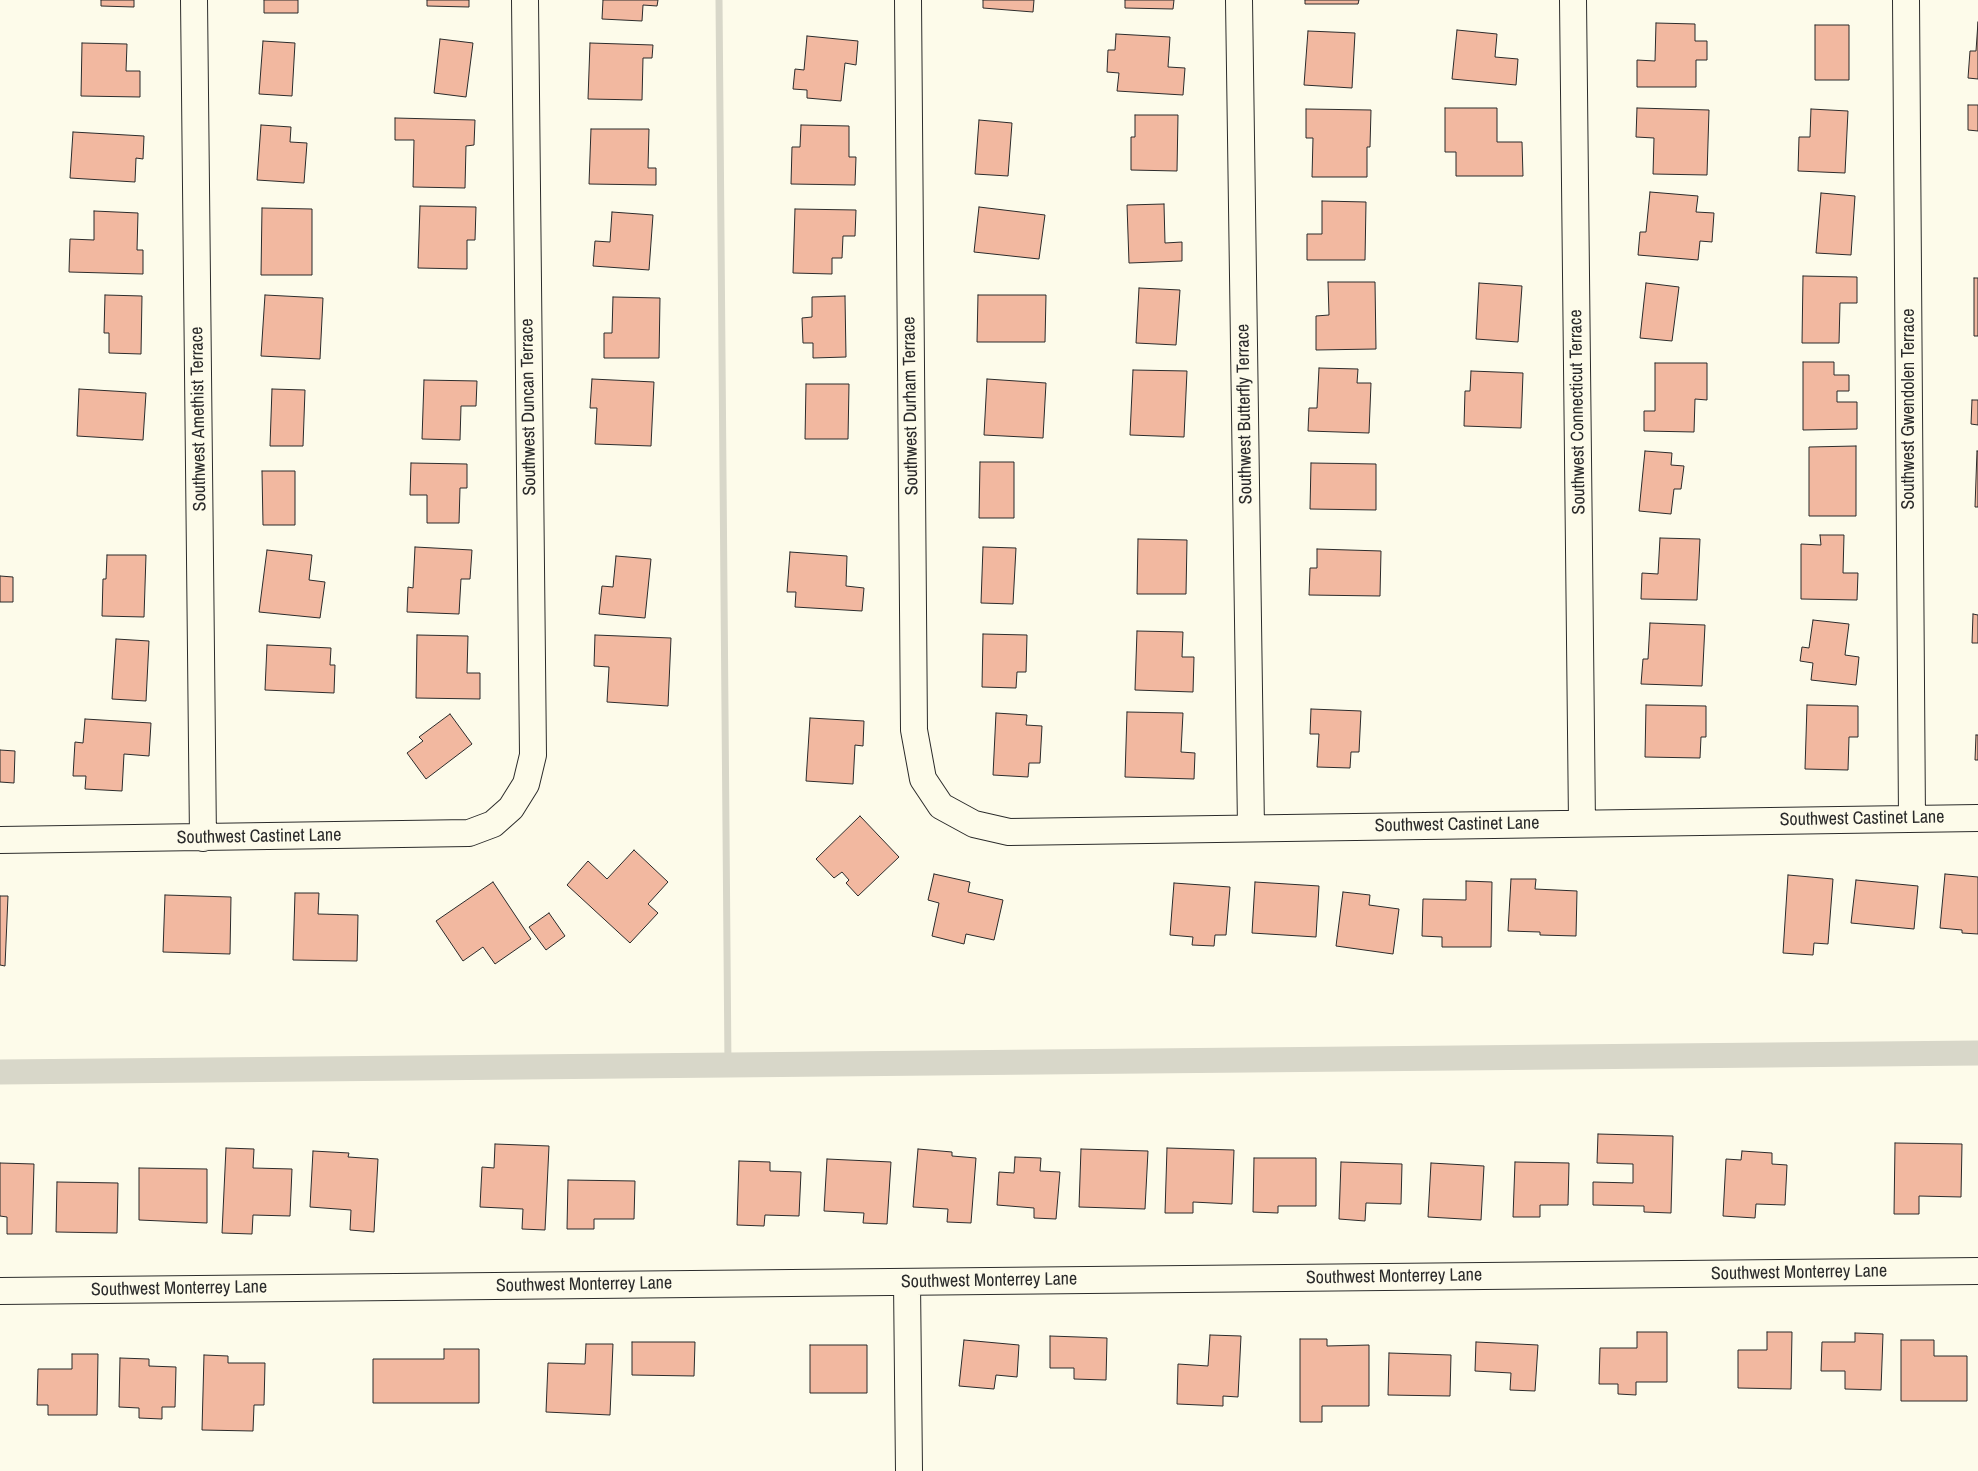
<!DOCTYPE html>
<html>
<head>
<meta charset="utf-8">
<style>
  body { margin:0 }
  canvas { display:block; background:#fdfbea }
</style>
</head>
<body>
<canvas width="1978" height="1471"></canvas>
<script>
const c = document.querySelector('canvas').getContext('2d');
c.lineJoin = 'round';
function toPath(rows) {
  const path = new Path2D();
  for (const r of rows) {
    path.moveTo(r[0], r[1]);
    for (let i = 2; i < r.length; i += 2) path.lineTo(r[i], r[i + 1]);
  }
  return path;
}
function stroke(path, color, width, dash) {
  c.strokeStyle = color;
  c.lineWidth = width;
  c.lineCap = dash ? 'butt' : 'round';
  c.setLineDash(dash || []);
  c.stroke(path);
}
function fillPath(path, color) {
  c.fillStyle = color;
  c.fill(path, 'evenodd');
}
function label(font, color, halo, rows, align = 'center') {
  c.font = font + ' "Archivo Narrow",sans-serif';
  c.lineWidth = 4;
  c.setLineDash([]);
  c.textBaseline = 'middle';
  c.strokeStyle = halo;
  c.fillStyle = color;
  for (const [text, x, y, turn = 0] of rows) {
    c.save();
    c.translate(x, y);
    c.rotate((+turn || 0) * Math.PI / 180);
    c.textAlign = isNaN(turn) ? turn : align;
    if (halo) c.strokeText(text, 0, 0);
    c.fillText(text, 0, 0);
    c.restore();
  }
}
stroke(toPath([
  [719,0,728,1065]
]), '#d8d7c9', 7);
stroke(toPath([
  [0,1072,1978,1053]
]), '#d8d7c9', 25);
const building = toPath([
  [101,0,134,0,134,7,101,6,101,0],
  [264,0,298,0,298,13,264,13,264,0],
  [427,0,469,0,469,7,427,6,427,0],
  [603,0,658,0,657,6,643,5,642,21,602,19,603,0],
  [983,0,1034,0,1033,12,983,8,983,0],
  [1125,0,1174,0,1173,9,1125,8,1125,0],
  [1305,0,1359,0,1358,4,1305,4,1305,0],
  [1978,22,1978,79,1968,78,1970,51,1976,51,1978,22],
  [1656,23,1695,24,1695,41,1707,41,1707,60,1696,60,1696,87,1637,87,1637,60,1655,61,1656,23],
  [1815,25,1849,25,1849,80,1815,80,1815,25],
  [1457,30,1497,34,1495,57,1518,59,1516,85,1452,79,1457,30],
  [1308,31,1355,33,1352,88,1304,85,1308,31],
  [1116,34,1170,37,1168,67,1185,68,1183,95,1117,91,1119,73,1107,72,1108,50,1115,50,1116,34],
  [807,36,858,41,856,65,845,63,841,101,807,98,807,90,793,89,795,69,804,70,807,36],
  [440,39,473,43,466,97,434,93,440,39],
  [263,41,295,43,292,96,259,94,263,41],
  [82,43,127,44,126,71,140,71,140,97,81,96,82,43],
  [590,43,653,45,652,58,643,58,642,100,588,99,590,43],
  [1968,105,1978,105,1978,131,1968,130,1968,105],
  [1445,108,1497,108,1497,142,1522,142,1523,176,1456,176,1456,152,1445,152,1445,108],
  [1637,108,1709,110,1707,175,1653,174,1654,138,1636,137,1637,108],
  [1306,109,1371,110,1370,147,1367,147,1367,177,1312,177,1313,138,1306,138,1306,109],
  [1811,109,1848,111,1845,173,1798,171,1799,137,1810,137,1811,109],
  [1135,115,1178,115,1177,171,1131,170,1131,137,1135,137,1135,115],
  [395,118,475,120,474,145,466,146,465,188,413,187,414,140,395,140,395,118],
  [979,120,1012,123,1008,176,975,174,979,120],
  [261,125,291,127,290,142,307,143,304,183,257,180,261,125],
  [801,125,849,126,849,157,856,157,855,185,791,184,792,147,800,147,801,125],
  [591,129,649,129,648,168,656,168,656,185,589,184,591,129],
  [73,132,144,136,143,159,136,158,135,182,70,178,73,132],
  [1650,192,1698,196,1696,212,1714,213,1712,242,1700,241,1698,260,1638,255,1640,232,1646,232,1650,192],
  [1821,193,1855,196,1851,255,1816,253,1821,193],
  [1322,201,1366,202,1365,260,1307,260,1307,234,1322,234,1322,201],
  [1164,204,1165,243,1182,242,1182,261,1129,263,1127,205,1164,204],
  [420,206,476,207,475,240,467,240,467,269,418,268,420,206],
  [979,207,1045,215,1039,259,974,252,979,207],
  [262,208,312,209,312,275,261,275,262,208],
  [795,209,856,210,855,236,843,236,842,258,832,258,832,274,793,273,795,209],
  [94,211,138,213,137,250,143,250,143,274,69,272,70,239,94,240,94,211],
  [612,212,653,215,649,270,593,266,595,241,610,242,612,212],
  [1803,276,1857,277,1857,303,1840,303,1839,343,1802,343,1803,276],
  [1974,278,1978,278,1978,336,1974,336,1974,278],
  [1328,282,1375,282,1376,349,1316,350,1316,316,1329,315,1328,282],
  [1479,283,1522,286,1518,342,1476,339,1479,283],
  [1646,283,1679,287,1672,341,1640,338,1646,283],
  [1139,288,1180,290,1176,345,1136,343,1139,288],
  [105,295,142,296,141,354,109,353,109,333,104,333,105,295],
  [265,295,323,298,320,359,261,356,265,295],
  [978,295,1046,295,1045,342,977,342,978,295],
  [845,296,846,357,813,358,813,343,803,343,802,318,812,317,812,297,845,296],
  [613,297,660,298,659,358,604,358,604,333,612,333,613,297],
  [1803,362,1834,362,1834,375,1849,375,1849,391,1837,391,1837,402,1857,402,1857,429,1803,430,1803,362],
  [1655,363,1707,363,1707,400,1695,399,1694,432,1644,431,1644,411,1655,411,1655,363],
  [1319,368,1358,369,1357,383,1371,383,1369,433,1308,431,1309,408,1317,408,1319,368],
  [1133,370,1187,371,1184,437,1130,435,1133,370],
  [1471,371,1523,373,1521,428,1464,426,1465,391,1470,391,1471,371],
  [592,379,654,382,651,446,595,444,597,408,590,408,592,379],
  [987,379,1046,383,1043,438,984,435,987,379],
  [424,380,477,381,476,406,461,406,460,440,422,439,424,380],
  [806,384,849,384,848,439,805,439,806,384],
  [79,389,146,393,143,440,77,436,79,389],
  [272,389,305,390,303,446,270,446,272,389],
  [1972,400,1978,400,1978,425,1971,424,1972,400],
  [1856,446,1856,516,1809,516,1809,447,1856,446],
  [1645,451,1672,453,1671,465,1684,466,1681,489,1674,489,1671,514,1639,511,1645,451],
  [1977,451,1978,451,1978,507,1975,507,1977,451],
  [980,462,1014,462,1014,518,979,518,980,462],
  [411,463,467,464,467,488,460,488,459,523,427,523,427,495,410,495,411,463],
  [1311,463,1376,464,1376,510,1310,509,1311,463],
  [262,471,295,471,295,525,263,525,262,471],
  [1820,535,1844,535,1843,573,1858,573,1857,600,1801,599,1801,544,1821,545,1820,535],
  [1660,538,1700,539,1697,600,1641,599,1642,573,1658,574,1660,538],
  [1138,539,1187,540,1186,594,1137,594,1138,539],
  [415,547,472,550,470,579,461,579,459,614,407,612,408,587,413,588,415,547],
  [983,547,1016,548,1013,604,981,603,983,547],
  [1317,549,1381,551,1380,596,1309,595,1310,568,1317,568,1317,549],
  [267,550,312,555,309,580,325,582,320,618,259,612,267,550],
  [790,552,847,556,846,586,864,588,862,611,795,607,796,592,787,592,790,552],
  [107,555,146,555,144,617,102,616,103,579,106,579,107,555],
  [616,556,651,559,645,618,599,614,602,586,613,587,616,556],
  [0,576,13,577,13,602,0,602,0,576],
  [1973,614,1978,615,1978,643,1972,643,1973,614],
  [1813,620,1849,624,1845,655,1859,657,1856,685,1811,680,1813,663,1800,661,1802,647,1809,648,1813,620],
  [1650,623,1705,625,1702,686,1641,684,1643,659,1648,659,1650,623],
  [1137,631,1183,632,1182,657,1194,657,1193,692,1135,690,1137,631],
  [983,634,1027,635,1026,672,1017,672,1016,688,982,687,983,634],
  [417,635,468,636,467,673,480,673,480,699,416,698,417,635],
  [595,635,671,638,668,706,607,702,609,667,594,666,595,635],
  [116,639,149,641,146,701,112,699,116,639],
  [267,645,331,648,330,665,335,665,334,693,265,690,267,645],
  [1646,705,1706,706,1706,737,1701,737,1700,758,1645,757,1646,705],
  [1807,705,1858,706,1858,737,1849,737,1848,770,1805,769,1807,705],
  [1311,709,1361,711,1359,752,1351,752,1350,768,1317,767,1319,734,1310,734,1311,709],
  [1127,712,1183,713,1181,752,1195,753,1194,779,1125,777,1127,712],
  [996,713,1027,715,1026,725,1042,726,1040,763,1029,763,1028,777,993,775,996,713],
  [450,714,472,744,426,779,407,753,423,741,419,737,450,714],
  [810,718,864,721,863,746,855,745,853,784,806,781,810,718],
  [85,719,151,723,149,756,124,754,122,791,85,789,86,776,73,776,75,742,83,743,85,719],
  [1976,735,1978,735,1978,760,1975,760,1976,735],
  [0,750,15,751,14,783,0,782,0,750],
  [860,816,899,857,858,896,846,883,849,880,842,872,834,878,816,859,860,816],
  [634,850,668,882,648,904,658,913,630,943,567,885,588,861,607,879,634,850],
  [934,874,970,882,968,892,1003,900,994,940,966,934,964,944,932,936,939,903,928,900,934,874],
  [1945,874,1978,877,1978,934,1962,933,1962,930,1940,928,1945,874],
  [1788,875,1833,879,1828,944,1814,943,1813,955,1783,953,1788,875],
  [1511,879,1536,879,1535,889,1577,891,1576,936,1540,935,1540,932,1508,931,1511,879],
  [1856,880,1918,886,1914,929,1851,923,1856,880],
  [1466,881,1492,882,1491,947,1442,947,1442,937,1422,936,1423,899,1466,900,1466,881],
  [493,882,531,939,495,964,483,947,463,961,436,921,493,882],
  [1255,882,1319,886,1316,937,1252,933,1255,882],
  [1174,883,1230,887,1226,935,1215,935,1214,946,1192,945,1193,937,1170,935,1174,883],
  [1343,892,1370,895,1369,905,1399,909,1393,954,1336,946,1343,892],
  [295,893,319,893,318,914,358,915,357,961,293,960,295,893],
  [165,895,231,897,230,954,163,952,165,895],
  [0,896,8,896,5,966,0,965,0,896],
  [549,913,565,936,546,950,529,927,549,913],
  [1598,1134,1673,1136,1671,1213,1644,1212,1644,1206,1593,1205,1593,1182,1633,1183,1633,1164,1597,1163,1598,1134],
  [1895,1143,1962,1144,1961,1197,1919,1196,1919,1214,1894,1214,1895,1143],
  [495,1144,549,1146,545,1230,522,1229,523,1209,480,1207,482,1167,494,1168,495,1144],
  [226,1148,254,1149,253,1168,292,1169,290,1216,253,1215,252,1234,222,1233,226,1148],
  [1167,1148,1234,1150,1232,1204,1193,1202,1193,1213,1165,1213,1167,1148],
  [918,1149,952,1152,952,1156,976,1158,971,1223,947,1222,948,1209,913,1207,918,1149],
  [1081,1149,1148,1151,1145,1209,1079,1207,1081,1149],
  [313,1151,349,1153,348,1157,378,1159,374,1232,350,1230,351,1210,310,1207,313,1151],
  [1742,1151,1772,1153,1772,1164,1787,1165,1785,1205,1756,1204,1755,1218,1723,1216,1726,1159,1741,1160,1742,1151],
  [1015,1157,1041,1158,1040,1171,1060,1172,1056,1219,1034,1218,1034,1208,997,1205,999,1172,1014,1173,1015,1157],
  [1254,1158,1316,1158,1316,1206,1278,1206,1278,1213,1253,1212,1254,1158],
  [827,1159,891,1162,887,1224,863,1223,864,1213,824,1211,827,1159],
  [739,1161,770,1162,770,1171,801,1172,799,1216,765,1215,764,1226,737,1225,739,1161],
  [1341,1162,1402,1164,1401,1204,1366,1203,1365,1221,1339,1219,1341,1162],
  [1515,1162,1569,1163,1568,1205,1540,1205,1540,1217,1513,1217,1515,1162],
  [0,1163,34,1164,32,1234,7,1234,7,1217,0,1216,0,1163],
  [1431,1163,1484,1166,1481,1220,1428,1217,1431,1163],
  [139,1168,207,1169,207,1223,139,1220,139,1168],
  [568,1180,635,1181,634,1219,594,1219,594,1229,567,1229,568,1180],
  [57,1182,118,1183,117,1233,56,1232,57,1182],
  [1637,1332,1667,1332,1667,1382,1636,1382,1636,1395,1618,1394,1618,1384,1599,1384,1600,1348,1637,1348,1637,1332],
  [1767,1332,1792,1332,1791,1389,1738,1388,1738,1350,1767,1350,1767,1332],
  [1855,1333,1883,1334,1881,1390,1845,1389,1845,1371,1821,1371,1822,1342,1855,1342,1855,1333],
  [1210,1335,1241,1336,1238,1397,1223,1396,1223,1406,1177,1404,1178,1364,1208,1366,1210,1335],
  [1050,1336,1107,1338,1106,1380,1074,1379,1074,1368,1050,1368,1050,1336],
  [1300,1339,1327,1339,1327,1346,1369,1345,1369,1406,1322,1406,1322,1422,1300,1422,1300,1339],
  [964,1340,1019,1345,1017,1377,996,1375,994,1389,959,1386,964,1340],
  [1901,1340,1934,1340,1934,1356,1967,1356,1967,1401,1901,1401,1901,1340],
  [632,1342,695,1342,694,1376,632,1375,632,1342],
  [1476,1342,1538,1345,1535,1391,1510,1390,1511,1373,1475,1371,1476,1342],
  [586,1344,613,1344,610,1415,546,1412,548,1363,585,1364,586,1344],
  [810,1345,867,1345,867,1393,810,1393,810,1345],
  [444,1349,479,1349,479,1403,373,1403,373,1359,444,1359,444,1349],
  [1389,1353,1451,1355,1450,1396,1388,1395,1389,1353],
  [72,1354,98,1354,97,1415,48,1415,48,1405,37,1405,38,1369,72,1369,72,1354],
  [204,1355,228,1356,228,1363,265,1363,264,1405,254,1405,253,1431,202,1430,204,1355],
  [120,1358,149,1359,149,1366,176,1367,175,1407,162,1407,162,1419,139,1418,139,1408,119,1407,120,1358]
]);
fillPath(building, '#f2b8a0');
stroke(building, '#2b2b2b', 1);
const minor = toPath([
  [194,0,203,838],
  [908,0,914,730,923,779,941,806,974,824,1009,832,1978,818],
  [1239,0,1251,827],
  [1573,0,1582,823],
  [1906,0,1912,818],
  [0,840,469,833,493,824,511,808,526,784,533,755,525,0],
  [907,1282,909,1471],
  [0,1291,1978,1271]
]);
stroke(minor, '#2b2b2b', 28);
stroke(minor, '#fdfbea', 26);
label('18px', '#2b2b2b', '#fdfbea', [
  ["Southwest Durham Terrace",911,406,-91],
  ["Southwest Duncan Terrace",529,407,-91],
  ["Southwest Gwendolen Terrace",1909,409,-90],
  ["Southwest Connecticut Terrace",1578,412,-91],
  ["Southwest Butterfly Terrace",1245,414,-91],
  ["Southwest Amethist Terrace",199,419,-91],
  ["Southwest Castinet Lane",1862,819,-1],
  ["Southwest Castinet Lane",1457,825,-1],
  ["Southwest Castinet Lane",259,837,-1],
  ["Southwest Monterrey Lane",1799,1273,-1],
  ["Southwest Monterrey Lane",1394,1277,-1],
  ["Southwest Monterrey Lane",989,1281,-1],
  ["Southwest Monterrey Lane",584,1285,-1],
  ["Southwest Monterrey Lane",179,1289,-1]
]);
</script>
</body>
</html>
